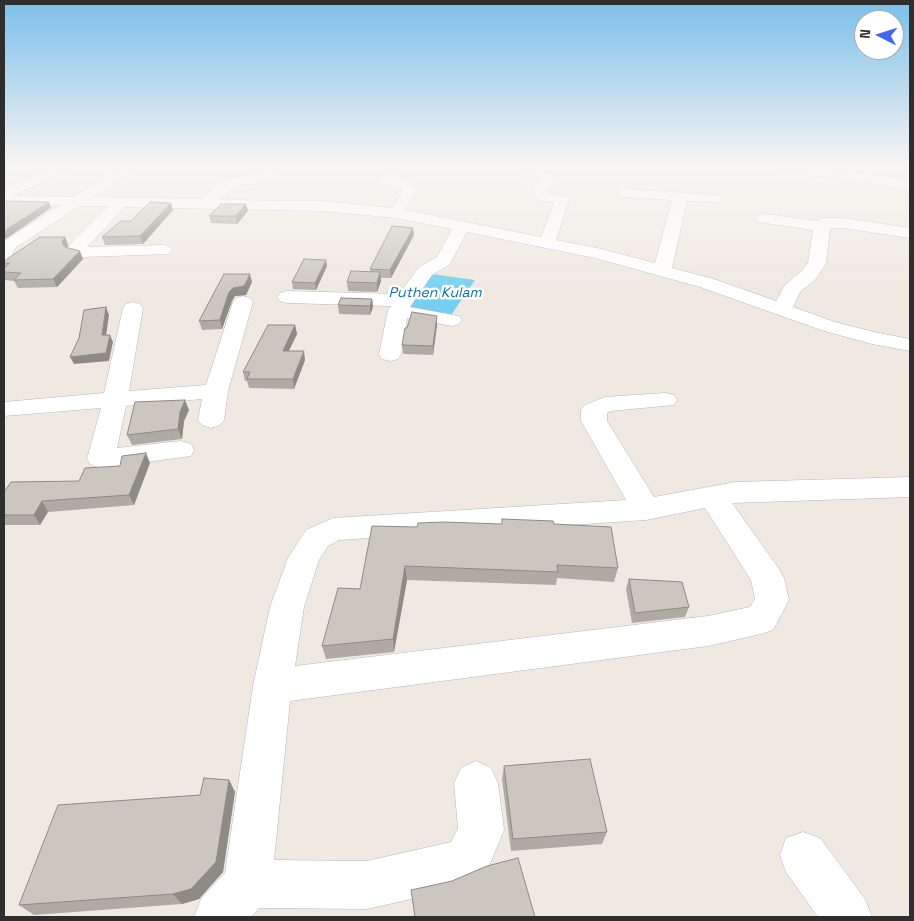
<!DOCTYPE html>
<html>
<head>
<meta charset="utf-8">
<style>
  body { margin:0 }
  #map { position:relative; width:914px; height:921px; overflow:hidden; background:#efe9e1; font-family:"Space Grotesk",sans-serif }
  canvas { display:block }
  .frame { position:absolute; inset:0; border:5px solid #2e2e2e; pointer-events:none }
  .north { position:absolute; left:854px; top:10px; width:50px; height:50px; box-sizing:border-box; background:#fff; border:1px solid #ababab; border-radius:50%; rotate:275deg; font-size:14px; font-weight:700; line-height:20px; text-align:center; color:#2e2e2e }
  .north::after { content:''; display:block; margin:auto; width:18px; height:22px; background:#4264fb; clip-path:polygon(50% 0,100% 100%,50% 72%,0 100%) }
</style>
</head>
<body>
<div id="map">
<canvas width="914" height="921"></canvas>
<div class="frame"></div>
<div class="north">N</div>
</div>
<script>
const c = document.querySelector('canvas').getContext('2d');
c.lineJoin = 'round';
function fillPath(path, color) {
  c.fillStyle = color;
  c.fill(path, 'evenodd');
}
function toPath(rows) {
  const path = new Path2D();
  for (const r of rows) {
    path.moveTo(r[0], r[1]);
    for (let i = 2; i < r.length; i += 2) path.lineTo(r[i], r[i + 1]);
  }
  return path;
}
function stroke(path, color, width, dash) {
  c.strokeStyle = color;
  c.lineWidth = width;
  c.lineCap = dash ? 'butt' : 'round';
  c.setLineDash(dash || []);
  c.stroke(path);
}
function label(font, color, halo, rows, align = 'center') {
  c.font = font + ' "Space Grotesk",sans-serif';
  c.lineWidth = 5;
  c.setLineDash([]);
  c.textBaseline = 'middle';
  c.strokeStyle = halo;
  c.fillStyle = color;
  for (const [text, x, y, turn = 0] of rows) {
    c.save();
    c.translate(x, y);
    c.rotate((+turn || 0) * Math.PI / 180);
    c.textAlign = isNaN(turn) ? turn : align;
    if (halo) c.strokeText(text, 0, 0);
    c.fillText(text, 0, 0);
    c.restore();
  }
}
fillPath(toPath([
  [425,273,475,280,451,315,401,306]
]), '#75cff0');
const minor = toPath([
  [53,167,70,167,68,170,12,196,73,197,121,167,136,167,135,170,93,197,201,199,226,179,258,174,267,167,281,167,267,181,235,186,219,200,322,201,392,208,403,190,398,187,381,184,379,181,390,167,403,167,395,178,407,180,418,189,405,210,541,237,554,203,536,199,533,192,541,180,524,177,522,174,524,171,529,170,554,175,556,178,547,193,567,197,569,200,556,240,597,248,655,263,672,200,625,197,620,196,618,193,620,190,625,189,716,195,721,196,723,199,721,202,687,201,672,268,714,279,776,301,785,285,802,271,808,263,813,230,759,222,757,219,759,216,765,214,817,221,823,218,843,218,910,228,910,238,843,228,830,228,826,263,816,279,800,292,793,307,835,322,874,332,910,339,910,351,872,344,821,330,700,287,595,258,467,232,450,264,432,275,410,307,459,316,462,320,459,324,452,326,407,318,401,354,398,359,390,361,382,359,379,354,388,310,391,306,287,303,280,301,277,297,280,293,287,291,399,294,419,267,437,257,452,229,396,218,322,211,125,207,87,247,163,245,169,246,172,250,169,254,83,257,70,254,67,250,73,241,108,206,80,206,15,248,10,261,4,262,4,241,60,205,4,204,4,189,53,167],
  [772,167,807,167,910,180,910,188,779,171,772,167],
  [243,296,250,298,253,302,228,391,224,420,220,425,211,428,202,425,198,420,202,399,126,406,117,448,181,441,191,444,194,450,191,456,101,468,91,465,87,459,101,408,4,416,4,402,104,393,123,308,126,304,133,302,140,304,143,308,129,391,206,385,233,302,236,298,243,296],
  [665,393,674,395,677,400,674,405,611,411,607,413,607,421,654,497,735,482,910,477,910,497,732,503,779,569,784,578,789,600,773,630,761,634,708,646,290,701,274,860,367,861,451,842,458,828,454,783,461,768,476,761,491,768,498,783,504,830,485,876,451,890,367,909,259,908,251,917,194,917,201,899,225,873,253,686,270,607,288,558,306,530,333,518,626,500,581,421,581,410,585,405,605,397,665,393],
  [705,508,751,580,755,599,750,607,708,616,295,666,304,607,319,560,328,546,339,540,646,520,705,508],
  [803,832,820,838,865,899,872,917,818,917,786,872,780,855,786,838,803,832]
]);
stroke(minor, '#b4b7c1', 1);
fillPath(minor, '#fff');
fillPath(toPath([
  [171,203,173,210,143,244,105,245,102,237,131,221],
  [246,204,248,211,237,224,211,223,209,216],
  [414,235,391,278,380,278,381,281,377,292,348,291,347,282,370,272,370,269],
  [65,237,68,245,67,248,83,259,57,287,18,288,14,281,4,280,4,261],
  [327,266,316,290,293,289,292,282],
  [252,282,246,295,235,296,232,301,222,329,202,330,199,321],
  [372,299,373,307,370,315,339,314,338,305],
  [295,325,297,334,289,351,305,360,294,389,249,388,247,381,245,381,243,372],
  [437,325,433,355,403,354,402,345],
  [189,410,184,421,182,439,132,445,127,435],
  [150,463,134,505,48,512,40,525,4,525,4,492,79,481],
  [502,524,554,524,618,568,614,582,557,578,556,585,407,580,394,652,326,659,322,646,360,589,417,527],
  [629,579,689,607,685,617,632,623,626,589],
  [504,766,607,832,602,844,511,851,502,779],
  [229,780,235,792,223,872,199,899,182,904,34,915,19,905,200,795]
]), '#afaba4');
fillPath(toPath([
  [49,202,51,208,4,240,4,231],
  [171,203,173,210,143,244,140,236],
  [246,204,248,211,237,224,236,216],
  [413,228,414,235,391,278,390,270],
  [65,237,68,245,65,250,62,242],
  [80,251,83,259,57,287,53,279],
  [326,260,327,266,316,290,315,283],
  [380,272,381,281,377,292,377,283],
  [250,274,252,282,246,295,235,296,232,301,222,329,220,320,229,292,233,288],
  [372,299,373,307,370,315,370,306],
  [106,307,109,315,105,343,102,335],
  [437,316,437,325,433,355,433,346],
  [295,325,297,334,284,360,283,351],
  [110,335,113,342,109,361,74,364,70,357],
  [304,351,305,360,294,389,293,379],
  [185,400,189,410,184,421,182,439,178,429,180,412],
  [146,453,150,463,134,505,129,495],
  [42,501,48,512,40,525,34,515],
  [405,566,407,580,394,652,393,639],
  [229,780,235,792,223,872,199,899,182,904,173,894]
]), '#8e8b86');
const building = toPath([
  [4,201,49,202,4,231,4,201],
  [150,202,171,203,140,236,102,237,121,221,131,221,150,202],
  [221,204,246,204,236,216,209,216,221,204],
  [392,226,413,228,390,270,370,269,392,226],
  [40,237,65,237,62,242,65,247,80,251,53,279,14,280,21,273,4,272,4,268,10,263,4,263,4,261,40,237],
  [304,259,326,260,315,283,292,282,304,259],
  [351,271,380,272,377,283,347,282,351,271],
  [224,274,250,274,244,286,233,288,229,292,220,320,199,321,224,274],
  [341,298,372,299,370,306,338,305,341,298],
  [106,307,102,335,110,335,106,353,70,357,79,338,84,310,106,307],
  [412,312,437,316,433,346,402,345,405,328,407,328,412,312],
  [268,325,295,325,283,351,304,351,293,379,247,379,250,372,243,372,268,325],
  [185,400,180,412,178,429,127,435,135,402,185,400],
  [146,453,129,495,42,501,34,515,4,515,4,492,11,482,79,481,85,468,120,466,122,456,146,453],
  [502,519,553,521,554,524,611,527,618,568,557,565,558,572,405,566,393,639,322,646,338,588,360,589,372,526,417,527,418,523,444,522,502,524,502,519],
  [629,579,682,582,689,607,635,613,629,579],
  [590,759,607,832,513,839,504,766,590,759],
  [204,778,229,780,216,862,191,889,173,894,19,905,58,805,200,795,204,778],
  [518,858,535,917,415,917,411,890,452,881,487,866,518,858]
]);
fillPath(building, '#cbc7bf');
stroke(building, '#8e8b86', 1);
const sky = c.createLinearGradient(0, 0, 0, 296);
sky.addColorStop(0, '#7abfeb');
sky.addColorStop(0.56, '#f8f5f2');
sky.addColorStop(1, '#f8f5f200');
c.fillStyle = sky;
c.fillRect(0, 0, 914, 296);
label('italic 14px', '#0d6fa3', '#fff', [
  ["Puthen Kulam",435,293]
]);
</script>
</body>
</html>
